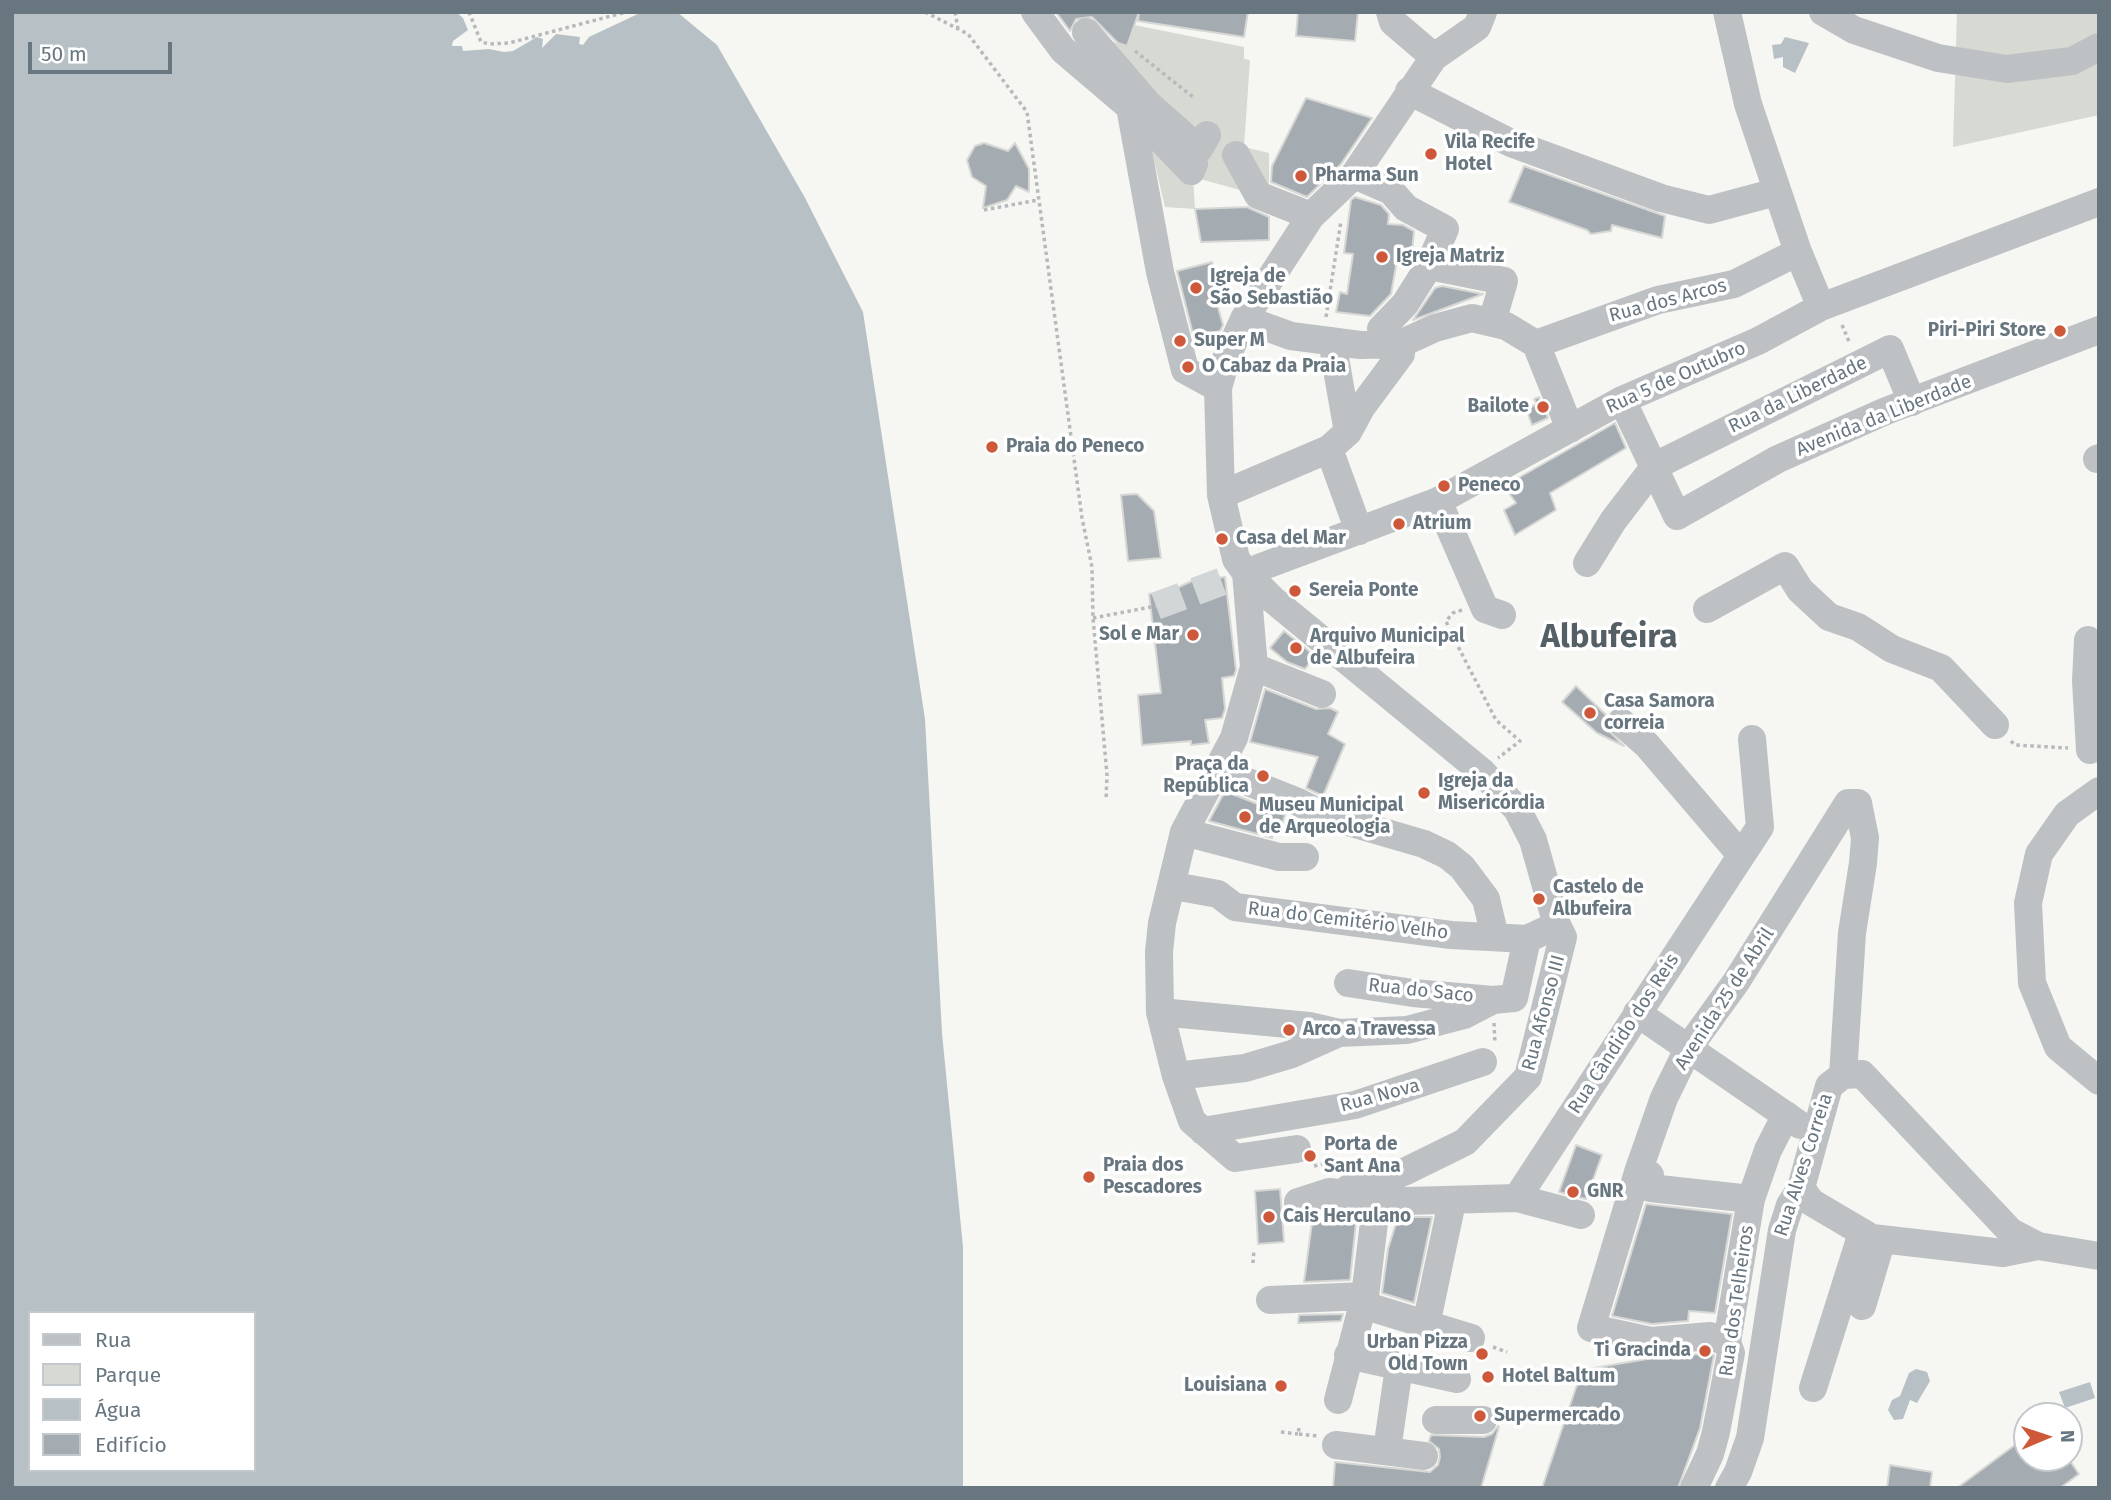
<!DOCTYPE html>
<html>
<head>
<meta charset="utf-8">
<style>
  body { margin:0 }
  #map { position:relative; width:2111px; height:1500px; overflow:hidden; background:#f6f6f3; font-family:"Fira Sans",sans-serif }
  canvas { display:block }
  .frame { position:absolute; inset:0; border:14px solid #687680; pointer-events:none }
  .legend { position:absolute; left:28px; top:1311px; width:228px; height:161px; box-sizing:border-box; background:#fff; border:2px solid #c3c8cc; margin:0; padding:9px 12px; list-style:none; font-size:21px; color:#687680 }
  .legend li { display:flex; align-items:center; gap:14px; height:35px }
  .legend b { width:35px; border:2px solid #c3c8cc }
  .north { position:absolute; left:2013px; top:1402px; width:70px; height:70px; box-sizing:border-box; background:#fff; border:2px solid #c3c8cc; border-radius:50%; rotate:88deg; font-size:19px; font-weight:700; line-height:28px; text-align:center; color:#687680 }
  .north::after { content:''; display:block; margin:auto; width:24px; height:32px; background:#ce593a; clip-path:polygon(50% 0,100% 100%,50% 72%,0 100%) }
  .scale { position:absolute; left:28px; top:42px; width:144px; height:32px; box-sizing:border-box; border:4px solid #687680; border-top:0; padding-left:9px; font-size:21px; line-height:24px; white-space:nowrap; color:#687680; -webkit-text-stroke:5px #fff; paint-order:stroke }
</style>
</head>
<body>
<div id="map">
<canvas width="2111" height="1500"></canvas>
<div class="frame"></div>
<ul class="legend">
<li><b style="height:9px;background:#bdc1c4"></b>Rua</li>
<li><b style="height:19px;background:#d6dad3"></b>Parque</li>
<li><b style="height:19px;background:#b7c1c5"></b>Água</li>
<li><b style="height:19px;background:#a5acb1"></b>Edifício</li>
</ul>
<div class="north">N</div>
<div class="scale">50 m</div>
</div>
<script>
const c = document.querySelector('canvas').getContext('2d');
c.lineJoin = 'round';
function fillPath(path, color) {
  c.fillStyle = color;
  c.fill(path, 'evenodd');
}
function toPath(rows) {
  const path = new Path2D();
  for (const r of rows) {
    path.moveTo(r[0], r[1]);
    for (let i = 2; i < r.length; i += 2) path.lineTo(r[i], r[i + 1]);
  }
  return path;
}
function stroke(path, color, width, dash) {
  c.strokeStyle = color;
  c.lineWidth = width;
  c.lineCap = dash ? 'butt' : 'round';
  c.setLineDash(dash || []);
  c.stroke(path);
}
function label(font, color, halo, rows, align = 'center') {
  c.font = font + ' "Fira Sans",sans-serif';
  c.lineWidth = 7;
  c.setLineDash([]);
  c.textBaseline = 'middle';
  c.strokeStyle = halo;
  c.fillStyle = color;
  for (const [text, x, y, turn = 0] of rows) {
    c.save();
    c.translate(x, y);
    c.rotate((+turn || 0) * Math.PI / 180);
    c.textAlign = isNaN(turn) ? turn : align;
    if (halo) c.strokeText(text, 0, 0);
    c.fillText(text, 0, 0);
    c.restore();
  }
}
fillPath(toPath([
  [1957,12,2099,12,2099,115,1953,147],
  [1134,25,1244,47,1244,59,1250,60,1244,147,1269,153,1269,198,1193,177,1195,209,1165,207,1140,101,1070,44,1086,34,1127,46]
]), '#d6dad3');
fillPath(toPath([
  [12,12,456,12,463,18,468,30,453,41,452,46,462,46,463,51,489,49,504,52,513,51,537,37,543,39,542,48,556,34,580,37,579,44,583,45,589,37,642,12,677,12,717,45,804,196,863,312,925,719,942,1033,963,1247,963,1488,12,1488],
  [30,1313,254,1313,254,1470,30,1470],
  [1785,37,1809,43,1795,73,1783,67,1783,57,1774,59,1772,45,1781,44],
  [1916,1369,1927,1372,1930,1381,1917,1403,1910,1400,1903,1419,1894,1420,1888,1410,1892,1400,1900,1396,1909,1373],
  [2090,1382,2095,1398,2065,1408,2059,1392]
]), '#b7c1c5');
const building = toPath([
  [1056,12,1139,12,1127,46,1118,43,1092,17,1076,19,1070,31,1056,12],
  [1139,12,1248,12,1244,37,1138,21,1139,12],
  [1298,12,1358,12,1355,41,1296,36,1298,12],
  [1306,98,1372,118,1341,164,1307,197,1271,182,1272,166,1306,98],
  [984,143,1008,151,1015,143,1029,169,1029,192,1016,186,1007,200,983,208,986,186,972,177,967,160,975,146,984,143],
  [1524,166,1665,216,1662,238,1612,225,1611,231,1591,234,1587,230,1509,202,1524,166],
  [1355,197,1381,205,1389,214,1388,224,1403,225,1414,231,1411,262,1397,260,1391,294,1370,316,1336,312,1340,292,1347,294,1353,254,1344,253,1351,200,1355,197],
  [1247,207,1269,217,1269,240,1201,242,1195,209,1247,207],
  [1212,262,1223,302,1217,304,1223,325,1220,331,1194,338,1177,271,1212,262],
  [1442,286,1483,294,1413,320,1435,288,1442,286],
  [1539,397,1548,418,1532,425,1526,409,1537,404,1534,399,1539,397],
  [1615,423,1626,448,1550,493,1556,510,1515,535,1504,510,1516,503,1504,486,1615,423],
  [1137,494,1154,511,1161,558,1128,561,1121,495,1137,494],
  [1225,577,1236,670,1234,676,1222,678,1225,709,1222,718,1205,720,1209,743,1191,745,1191,741,1142,745,1138,695,1161,693,1149,594,1170,591,1192,581,1225,577],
  [1284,631,1315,656,1305,669,1287,662,1270,648,1284,631],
  [1576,686,1606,715,1606,728,1624,746,1597,733,1562,702,1576,686],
  [1265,689,1316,709,1330,708,1338,712,1328,734,1345,744,1323,796,1306,788,1318,757,1250,742,1265,689],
  [1225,791,1285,815,1282,825,1277,823,1272,838,1209,821,1225,791],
  [1576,1145,1602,1155,1586,1199,1559,1192,1576,1145],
  [1280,1189,1284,1242,1258,1244,1255,1191,1280,1189],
  [1646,1204,1732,1214,1715,1313,1689,1311,1688,1321,1652,1324,1612,1316,1646,1204],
  [1331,1209,1357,1212,1350,1280,1304,1282,1313,1215,1331,1209],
  [1398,1217,1432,1217,1414,1303,1382,1293,1388,1249,1398,1217],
  [1343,1314,1341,1321,1298,1323,1299,1315,1343,1314],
  [1700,1354,1714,1355,1700,1428,1678,1488,1542,1488,1582,1370,1653,1358,1700,1354],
  [1498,1426,1499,1427,1481,1488,1333,1488,1335,1462,1430,1472,1438,1465,1440,1457,1439,1449,1429,1441,1431,1435,1484,1437,1492,1434,1498,1426],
  [2027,1436,2027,1458,2068,1458,2079,1474,2060,1488,1957,1488,2027,1436],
  [1890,1465,1932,1472,1930,1488,1887,1488,1890,1465]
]);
fillPath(building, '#a5acb1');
stroke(building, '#d7d7d5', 2);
stroke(toPath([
  [1156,606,1261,567]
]), '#d2d6d6', 28, [28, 14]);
stroke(toPath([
  [469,12,481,42,490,44,509,43,626,12],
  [925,12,968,34,1027,112,1082,518,1092,567,1093,618,1107,775,1106,800],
  [955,12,958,29],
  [1135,51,1193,97],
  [984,210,1038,200],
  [1326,317,1341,221],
  [1842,325,1850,344],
  [1462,610,1453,613,1446,621,1450,631,1496,720,1520,741,1498,758],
  [1093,618,1156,606],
  [2011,741,2015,745,2068,748],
  [1494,1023,1495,1044],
  [1314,1166,1323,1164,1324,1171],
  [1253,1263,1254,1249],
  [1493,1347,1507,1352],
  [1299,1428,1298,1434,1318,1436],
  [1281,1432,1298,1434]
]), '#b7babc', 3.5, [3.5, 3.5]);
stroke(toPath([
  [1035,12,1063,50,1130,107,1160,272,1185,370,1218,388],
  [1390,12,1393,22,1434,57],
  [1727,12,1748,104,1798,252,1821,307],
  [1823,12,1854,30,1938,58,2007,69,2072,61,2099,47],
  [1086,32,1148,104],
  [1409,91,1511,143,1661,198,1709,210,1776,192],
  [1130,107,1191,171,1194,164,1151,117,1148,104,1199,149,1207,135],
  [1236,155,1258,195,1311,216],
  [1354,175,1391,191,1406,208,1445,229,1429,266,1405,304,1381,329],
  [1429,266,1504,281,1492,322],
  [1244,319,1291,336,1360,345,1400,344,1435,328,1472,318,1506,326,1536,344,1570,429],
  [1332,341,1348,432],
  [1536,344,1658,300,1734,284,1798,252],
  [1622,400,1677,516,1778,459,1886,411,2099,330],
  [1329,449,1348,432,1361,408,1401,354,1400,344],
  [2097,459,2099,458],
  [1221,495,1329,449,1359,531],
  [1438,501,1485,609,1502,615],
  [1587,563,1613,521,1655,466,1890,349,1912,402],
  [1261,567,1438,501,1622,400,1758,341,1821,307,2099,202],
  [1246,573,1254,667,1234,738,1184,832,1162,923,1159,952,1160,1012,1176,1076,1192,1121,1235,1158,1297,1149],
  [1707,609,1785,566,1800,590,1829,617,1858,627,1892,649,1941,668,1995,725],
  [2088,640,2086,681,2090,750],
  [1254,667,1322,694],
  [1621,722,1647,745,1740,854],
  [1215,769,1298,802,1321,814,1424,844,1447,855,1462,867,1486,899,1495,937],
  [2099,791,2067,814,2039,854,2028,903,2032,983,2058,1047,2099,1081],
  [1184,832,1279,857,1305,857],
  [1174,886,1218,894,1235,907,1451,935,1527,939,1557,925,1533,840,1517,809,1481,771,1272,599,1246,573,1236,559,1221,495,1218,388,1227,356,1244,319,1311,216,1354,175,1434,57,1477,27,1483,12],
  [1348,983,1413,993,1493,1000,1514,998,1527,939],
  [1160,1012,1309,1026,1339,1033],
  [1637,1013,1800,1125],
  [1843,1075,1862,1074,2011,1232,2038,1246,2099,1256],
  [1176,1076,1245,1068,1292,1054,1339,1033,1407,1030,1464,1015,1493,1000],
  [1203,1131,1355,1105,1483,1062],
  [1638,1172,1650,1175,1650,1188,1751,1199],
  [1349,1188,1373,1184,1406,1171,1465,1142,1528,1077,1563,937,1557,925],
  [1801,1188,1811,1202,1872,1238,2003,1253,2038,1246],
  [1517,1198,1581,1215],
  [1298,1202,1329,1192,1406,1201,1517,1198,1760,827,1752,739],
  [1270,1300,1365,1296],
  [1363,1305,1471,1338],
  [1862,1306,1882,1239],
  [1426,1325,1452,1202],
  [1727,1342,1710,1336,1651,1341,1591,1328,1638,1172,1664,1098,1689,1047,1736,982,1848,803,1858,803,1865,838,1863,863,1852,933,1843,1075,1829,1086,1801,1188,1790,1205,1782,1230,1750,1438,1738,1472,1729,1488],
  [1348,1355,1457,1379],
  [1813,1388,1862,1233],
  [1338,1400,1365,1296,1377,1198],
  [1436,1420,1483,1420],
  [1336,1445,1424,1456],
  [1387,1450,1399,1367],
  [1694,1488,1710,1454,1716,1432,1731,1353,1727,1342,1751,1199,1768,1150,1786,1115]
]), '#bdc1c4', 28);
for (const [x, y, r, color] of [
  [1431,154,7,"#ce593a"],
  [1301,176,7,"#ce593a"],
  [1382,257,7,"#ce593a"],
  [1196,288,7,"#ce593a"],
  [2060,331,7,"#ce593a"],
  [1180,341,7,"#ce593a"],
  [1188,367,7,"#ce593a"],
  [1543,407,7,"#ce593a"],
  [992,447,7,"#ce593a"],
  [1444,486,7,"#ce593a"],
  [1399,524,7,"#ce593a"],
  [1222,539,7,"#ce593a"],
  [1295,591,7,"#ce593a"],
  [1193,635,7,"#ce593a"],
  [1296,648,7,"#ce593a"],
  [1590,713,7,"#ce593a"],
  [1263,776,7,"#ce593a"],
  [1424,793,7,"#ce593a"],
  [1245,817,7,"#ce593a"],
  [1539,899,7,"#ce593a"],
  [1289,1030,7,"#ce593a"],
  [1310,1156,7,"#ce593a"],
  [1089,1177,7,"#ce593a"],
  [1573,1192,7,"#ce593a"],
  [1269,1217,7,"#ce593a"],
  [1705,1351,7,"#ce593a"],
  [1482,1354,7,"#ce593a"],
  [1488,1377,7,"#ce593a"],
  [1281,1386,7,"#ce593a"],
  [1480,1416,7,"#ce593a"]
]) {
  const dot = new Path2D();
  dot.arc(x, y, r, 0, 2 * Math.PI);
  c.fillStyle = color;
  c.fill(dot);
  stroke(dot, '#fff', 2.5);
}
label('bold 19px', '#687680', '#fff', [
  ["Vila Recife",1445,143],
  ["Hotel",1445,165],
  ["Pharma Sun",1315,176],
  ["Igreja Matriz",1396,257],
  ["Igreja de",1210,277],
  ["São Sebastião",1210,299],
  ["Piri-Piri Store",2046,331,"right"],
  ["Super M",1194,341],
  ["O Cabaz da Praia",1202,367],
  ["Bailote",1529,407,"right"],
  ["Praia do Peneco",1006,447],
  ["Peneco",1458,486],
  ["Atrium",1413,524],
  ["Casa del Mar",1236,539],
  ["Sereia Ponte",1309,591],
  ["Sol e Mar",1179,635,"right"],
  ["Arquivo Municipal",1310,637],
  ["de Albufeira",1310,659],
  ["Casa Samora",1604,702],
  ["correia",1604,724],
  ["Praça da",1249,765,"right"],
  ["República",1249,787,"right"],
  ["Igreja da",1438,782],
  ["Misericórdia",1438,804],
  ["Museu Municipal",1259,806],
  ["de Arqueologia",1259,828],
  ["Castelo de",1553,888],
  ["Albufeira",1553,910],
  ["Arco a Travessa",1303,1030],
  ["Porta de",1324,1145],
  ["Sant Ana",1324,1167],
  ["Praia dos",1103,1166],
  ["Pescadores",1103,1188],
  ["GNR",1587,1192],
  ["Cais Herculano",1283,1217],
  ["Urban Pizza",1468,1343,"right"],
  ["Old Town",1468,1365,"right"],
  ["Ti Gracinda",1691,1351,"right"],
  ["Hotel Baltum",1502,1377],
  ["Louisiana",1267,1386,"right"],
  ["Supermercado",1494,1416]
], 'left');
label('19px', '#687680', '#fff', [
  ["Rua dos Arcos",1668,301,-15],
  ["Rua 5 de Outubro",1676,378,-24],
  ["Rua da Liberdade",1798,395,-26],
  ["Avenida da Liberdade",1884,416,-22],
  ["Rua do Cemitério Velho",1348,921,7],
  ["Rua do Saco",1421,991,6],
  ["Avenida 25 de Abril",1725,999,-57],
  ["Rua Afonso III",1544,1013,-75],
  ["Rua Cândido dos Reis",1624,1034,-57],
  ["Rua Nova",1380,1096,-15],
  ["Rua Alves Correia",1804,1165,-72],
  ["Rua dos Telheiros",1737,1301,-82]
]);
label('bold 33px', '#555f66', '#fff', [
  ["Albufeira",1609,638]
]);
</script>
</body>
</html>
